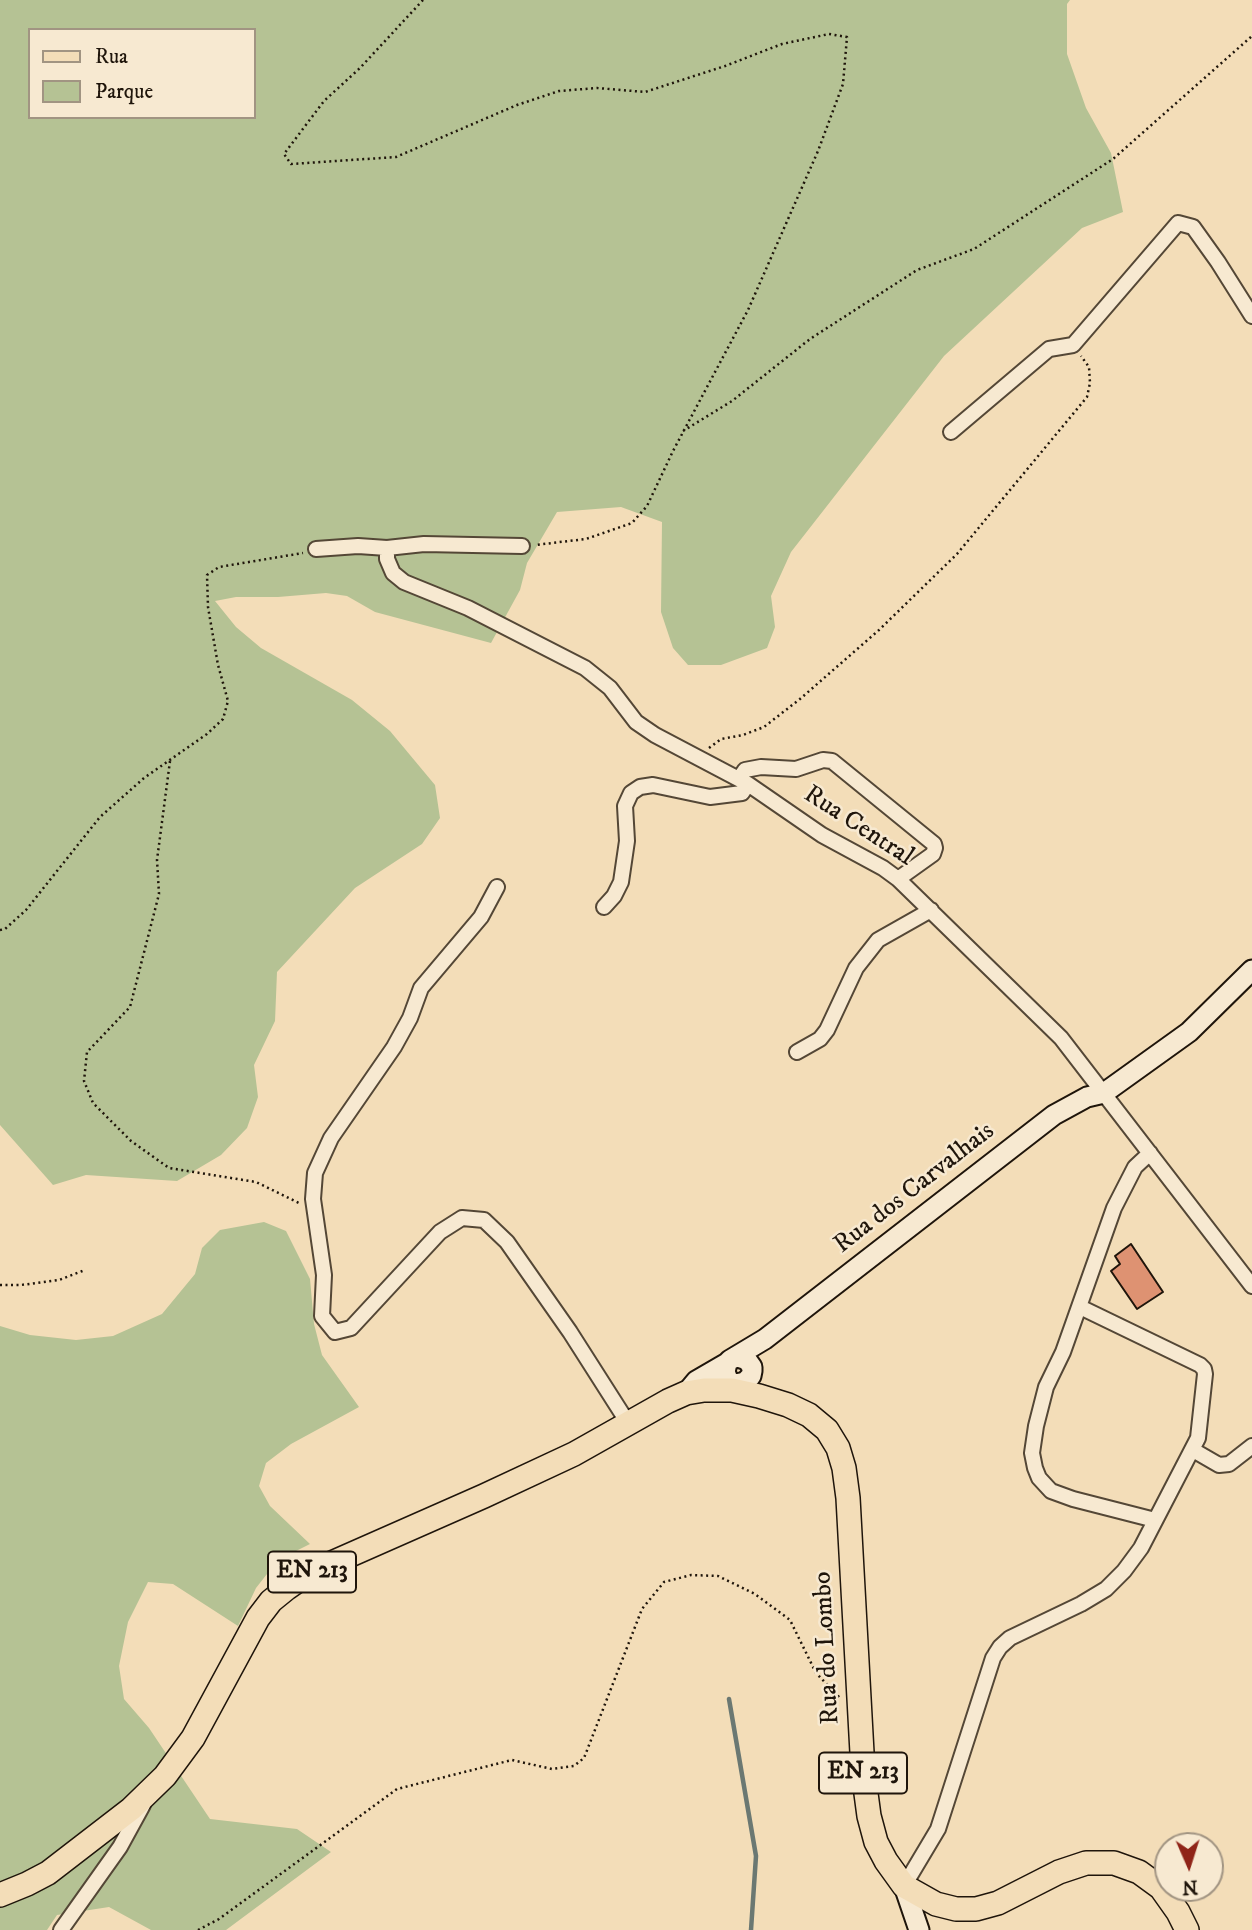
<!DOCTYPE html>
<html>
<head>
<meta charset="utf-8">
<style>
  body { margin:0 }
  #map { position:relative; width:1252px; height:1930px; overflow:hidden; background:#f3ddb8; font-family:"IM FELL DW Pica",serif }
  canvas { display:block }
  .legend { position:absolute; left:28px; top:28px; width:228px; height:91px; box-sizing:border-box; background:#f7e9d1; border:2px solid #a19482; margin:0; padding:9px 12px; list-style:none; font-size:21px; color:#1f150b }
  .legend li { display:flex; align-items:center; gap:14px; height:35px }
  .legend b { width:35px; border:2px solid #a19482 }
  .north { position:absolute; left:1154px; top:1832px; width:70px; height:70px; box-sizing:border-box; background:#f7e9d1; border:2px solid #a19482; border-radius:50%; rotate:177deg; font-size:19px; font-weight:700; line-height:28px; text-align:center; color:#1f150b }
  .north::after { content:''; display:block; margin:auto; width:24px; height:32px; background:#8f2418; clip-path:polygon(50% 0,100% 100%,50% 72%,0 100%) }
</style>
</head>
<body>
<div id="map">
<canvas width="1252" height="1930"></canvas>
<ul class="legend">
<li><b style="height:9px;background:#f3ddb8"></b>Rua</li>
<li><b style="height:19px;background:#b5c294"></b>Parque</li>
</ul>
<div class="north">N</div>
</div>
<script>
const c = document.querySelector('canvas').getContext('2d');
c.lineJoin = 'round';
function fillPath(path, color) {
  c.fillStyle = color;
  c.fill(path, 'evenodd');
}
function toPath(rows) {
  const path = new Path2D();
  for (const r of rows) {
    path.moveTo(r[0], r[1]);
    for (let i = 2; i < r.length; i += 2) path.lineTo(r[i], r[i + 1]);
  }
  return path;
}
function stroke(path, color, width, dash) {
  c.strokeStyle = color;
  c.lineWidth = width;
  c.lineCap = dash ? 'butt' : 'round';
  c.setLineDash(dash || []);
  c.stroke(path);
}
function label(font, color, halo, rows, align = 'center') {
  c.font = font + ' "IM FELL DW Pica",serif';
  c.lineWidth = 5;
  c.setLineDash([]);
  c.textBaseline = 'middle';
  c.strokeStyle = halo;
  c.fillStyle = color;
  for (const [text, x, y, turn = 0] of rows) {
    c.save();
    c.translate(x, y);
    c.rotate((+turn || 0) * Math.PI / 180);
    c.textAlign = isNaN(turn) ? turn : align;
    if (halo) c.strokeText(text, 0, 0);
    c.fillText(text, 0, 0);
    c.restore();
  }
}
fillPath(toPath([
  [0,0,1070,0,1067,4,1067,54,1086,108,1111,153,1123,212,1082,228,944,356,791,552,771,596,775,627,767,648,721,665,688,665,673,648,661,612,662,522,621,507,557,512,527,563,520,590,491,643,375,612,347,596,326,593,278,597,236,597,215,601,236,627,261,648,352,700,390,731,435,785,440,818,422,844,355,888,277,972,275,1021,254,1065,258,1097,247,1128,221,1155,177,1181,86,1175,53,1185,0,1125],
  [30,30,254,30,254,117,30,117],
  [264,1222,286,1231,310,1279,314,1324,322,1355,359,1407,291,1444,266,1463,259,1486,270,1506,310,1544,278,1560,256,1588,238,1626,173,1584,148,1582,128,1622,119,1666,124,1699,149,1728,210,1819,297,1829,331,1852,226,1930,151,1930,109,1907,57,1915,47,1930,0,1930,0,1326,30,1335,76,1340,113,1336,162,1314,195,1274,202,1248,220,1230]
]), '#b5c294');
stroke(toPath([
  [729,1699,756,1856,751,1930]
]), '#6b7872', 4.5);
const building = toPath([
  [1131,1244,1163,1292,1137,1309,1111,1271,1120,1264,1115,1256,1131,1244]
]);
fillPath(building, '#de9272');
stroke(building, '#1f150b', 2);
const street = toPath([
  [951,432,1049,349,1073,345,1178,223,1193,227,1218,262,1252,316],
  [387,548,387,559,393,573,404,582,468,608,585,668,610,688,636,722,655,735,748,784,822,835,883,868,898,879,1061,1038,1252,1286],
  [316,549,358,546,387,548,424,544,522,546],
  [739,779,745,770,761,767,796,769,823,760,832,761,934,844,935,848,933,854,898,879],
  [497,887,481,917,421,988,410,1018,394,1047,331,1138,315,1173,313,1199,324,1275,322,1316,335,1332,351,1328,440,1232,462,1218,484,1220,507,1242,570,1332,628,1423],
  [604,907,614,896,621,882,627,841,625,806,631,793,640,787,653,785,710,797,742,793,748,784],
  [797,1052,820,1039,827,1030,856,968,878,940,931,910],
  [1150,1153,1135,1167,1114,1208,1063,1352,1046,1387,1036,1426,1032,1453,1035,1468,1039,1478,1051,1491,1073,1499,1155,1520],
  [1193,1450,1219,1465,1229,1464,1252,1446],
  [904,1886,938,1829,993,1658,1000,1647,1010,1638,1081,1604,1106,1589,1124,1571,1141,1548,1198,1438,1205,1374,1204,1369,1200,1365,1080,1307],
  [61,1930,120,1847,143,1805]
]);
const secondary = toPath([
  [731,1382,736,1384,745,1382,751,1376,752,1371,752,1367,747,1360,738,1357,734,1358],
  [742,1384,732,1390,725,1372,727,1363,730,1360,765,1339,1054,1115,1087,1097,1104,1093,1189,1032,1252,970],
  [686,1393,696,1381,727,1363],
  [904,1886,919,1930]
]);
const primary = toPath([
  [0,1895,27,1884,48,1873,131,1809,165,1776,193,1738,258,1618,271,1601,287,1588,307,1574,484,1496,574,1454,668,1401,686,1393,704,1390,732,1390,759,1396,788,1405,809,1415,827,1430,838,1448,844,1468,848,1498,863,1771,869,1816,876,1842,886,1861,904,1886,936,1904,956,1909,976,1909,998,1903,1059,1872,1086,1863,1114,1863,1139,1872,1161,1888,1178,1912,1187,1930]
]);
stroke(street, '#544736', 18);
stroke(secondary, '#1f150b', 23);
stroke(primary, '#1f150b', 26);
stroke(toPath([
  [423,0,360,68,324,101,284,154,291,164,396,157,517,105,559,91,597,88,645,92,725,66,782,44,829,34,847,37,843,84,818,151,748,310,673,451,647,506,632,523,586,539,535,545],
  [683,431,732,401,810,339,917,270,974,249,1113,159,1252,36],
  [709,748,721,739,743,735,764,727,800,699,879,630,957,554,1087,397,1090,383,1089,367,1081,356],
  [170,761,157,860,159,894,130,1007,87,1052,84,1081,93,1103,131,1141,169,1168,256,1182,299,1203],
  [0,930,5,929,26,910,100,817,144,778,207,734,223,719,228,701,218,665,208,607,207,575,219,567,303,553],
  [0,1285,21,1285,59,1280,85,1270],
  [198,1930,219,1919,397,1789,512,1760,552,1769,574,1766,584,1758,642,1609,664,1582,691,1575,718,1576,755,1594,790,1620,816,1673,840,1698]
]), '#1f150b', 2.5, [2, 3.5]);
stroke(street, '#f7e9d1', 14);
stroke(secondary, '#f7e9d1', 19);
stroke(primary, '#f3ddb8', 23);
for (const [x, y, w] of [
  [312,1572,88],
  [863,1773,88]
]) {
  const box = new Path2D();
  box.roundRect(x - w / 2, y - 20.5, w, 41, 5);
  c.fillStyle = '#f7e9d1';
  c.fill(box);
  stroke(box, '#1f150b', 2);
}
label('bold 24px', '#1f150b', null, [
  ["EN 213",312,1572],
  ["EN 213",863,1773]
]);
label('26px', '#1f150b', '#f7e9d1', [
  ["Rua Central",858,827,33],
  ["Rua dos Carvalhais",915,1189,-38],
  ["Rua do Lombo",828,1648,-93]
]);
</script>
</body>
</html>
